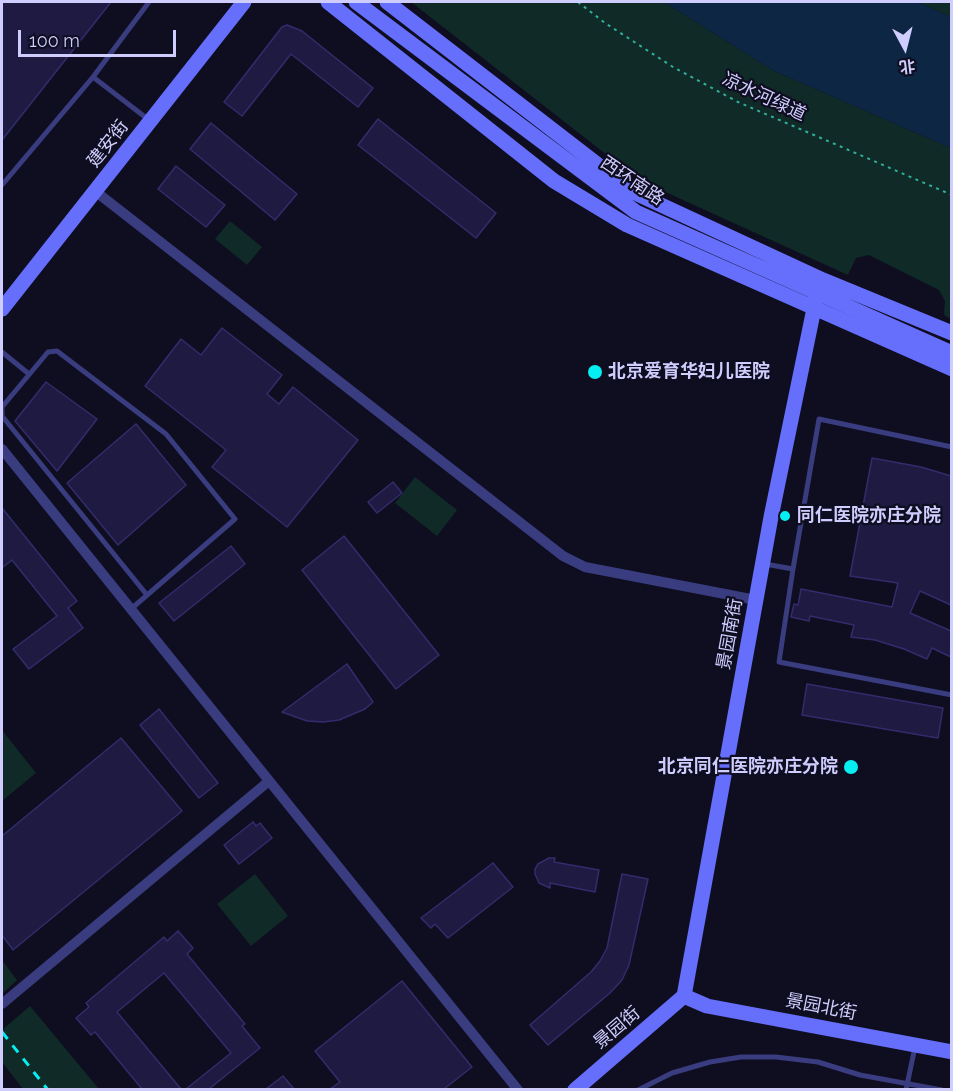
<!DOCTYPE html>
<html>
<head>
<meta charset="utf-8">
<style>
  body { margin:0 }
  #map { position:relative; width:953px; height:1091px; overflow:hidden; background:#0f0d20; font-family:Raleway,"Noto Sans SC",sans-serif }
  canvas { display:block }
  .frame { position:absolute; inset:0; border:3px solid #cfcdfe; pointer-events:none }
  .north { position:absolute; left:875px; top:18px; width:60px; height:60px; -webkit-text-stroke:4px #0f0d20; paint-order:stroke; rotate:173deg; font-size:16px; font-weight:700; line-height:24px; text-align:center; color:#cfcdfe }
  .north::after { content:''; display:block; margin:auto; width:21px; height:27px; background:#cfcdfe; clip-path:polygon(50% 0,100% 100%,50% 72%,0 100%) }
  .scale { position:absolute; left:18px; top:30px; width:158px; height:27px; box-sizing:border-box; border:3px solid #cfcdfe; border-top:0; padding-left:8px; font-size:18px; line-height:21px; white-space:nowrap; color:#cfcdfe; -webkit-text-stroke:4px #0f0d20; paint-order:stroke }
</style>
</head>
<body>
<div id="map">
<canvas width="953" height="1091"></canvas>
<div class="frame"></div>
<div class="north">北</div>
<div class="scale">100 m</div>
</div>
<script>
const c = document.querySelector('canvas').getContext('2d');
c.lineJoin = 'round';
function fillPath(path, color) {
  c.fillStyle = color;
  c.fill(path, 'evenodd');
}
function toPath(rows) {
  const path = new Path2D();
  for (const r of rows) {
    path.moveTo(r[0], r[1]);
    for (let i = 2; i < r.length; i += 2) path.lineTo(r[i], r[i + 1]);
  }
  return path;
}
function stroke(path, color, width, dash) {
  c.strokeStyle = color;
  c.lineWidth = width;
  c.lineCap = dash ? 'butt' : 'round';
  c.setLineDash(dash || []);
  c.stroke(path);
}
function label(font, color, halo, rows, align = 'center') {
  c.font = font + ' Raleway,"Noto Sans SC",sans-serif';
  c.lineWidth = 4.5;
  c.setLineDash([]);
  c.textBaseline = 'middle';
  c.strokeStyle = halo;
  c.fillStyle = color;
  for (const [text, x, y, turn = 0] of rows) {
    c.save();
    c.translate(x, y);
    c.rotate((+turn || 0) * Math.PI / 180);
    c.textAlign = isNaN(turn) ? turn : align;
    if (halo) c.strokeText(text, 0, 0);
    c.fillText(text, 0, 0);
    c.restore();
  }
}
fillPath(toPath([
  [411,2,664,2,774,71,951,148,951,319,944,315,945,301,939,290,869,255,856,258,848,275,639,180],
  [918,2,951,2,951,17],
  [230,221,262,247,247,265,215,239],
  [415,477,457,510,437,536,395,503],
  [2,730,36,773,2,801],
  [255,874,288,916,251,946,217,904],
  [2,960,17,980,2,994],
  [30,1006,99,1089,23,1089,2,1062,2,1030]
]), '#102a27');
fillPath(toPath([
  [664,2,918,2,951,17,951,148,774,71]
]), '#0d2644');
const building = toPath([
  [2,2,111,2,2,140,2,2],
  [287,25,302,31,373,88,358,107,291,54,242,116,224,102,282,27,287,25],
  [378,119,496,213,476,238,358,145,378,119],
  [211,123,297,194,275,220,190,149,211,123],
  [176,166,225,205,206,227,158,189,176,166],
  [222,328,282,375,267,394,279,404,293,387,358,440,287,527,212,467,226,450,145,386,181,339,201,355,222,328],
  [46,382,97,419,57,471,15,421,46,382],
  [136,424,186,485,118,545,67,483,136,424],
  [872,458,921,467,951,476,951,605,920,591,910,613,951,631,951,657,932,648,927,659,904,649,875,640,851,637,854,625,810,616,809,621,791,617,794,604,798,605,801,589,892,607,898,583,850,576,872,458],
  [393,482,402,493,377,513,368,502,393,482],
  [2,508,77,601,68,608,83,628,29,669,13,649,57,616,12,560,2,568,2,508],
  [344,536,439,655,396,689,302,570,344,536],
  [231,546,245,564,174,621,159,603,231,546],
  [347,664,373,702,365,709,339,720,323,722,307,721,282,712,347,664],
  [807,684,943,708,938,738,802,715,807,684],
  [159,709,218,783,199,798,140,725,159,709],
  [121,738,182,811,13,950,2,935,2,836,121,738],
  [253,822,256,826,260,823,272,838,239,864,224,845,253,822],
  [549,858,555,858,554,862,599,870,595,892,550,883,550,888,539,883,535,874,535,869,538,864,549,858],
  [493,863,513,887,448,938,435,924,431,928,421,918,493,863],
  [622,874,648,879,629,965,622,980,610,993,548,1045,530,1025,591,972,600,961,607,948,622,874],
  [178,931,193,948,187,954,245,1024,242,1026,260,1048,209,1089,186,1089,231,1053,164,973,117,1012,181,1089,142,1089,95,1032,91,1035,76,1018,89,1007,86,1003,164,937,167,941,178,931],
  [402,981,472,1067,444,1089,330,1089,340,1082,315,1051,402,981],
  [283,1076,294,1089,266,1089,283,1076]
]);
fillPath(building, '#1e1a41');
stroke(building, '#332c6c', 1.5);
stroke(toPath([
  [578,2,605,23,673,67,738,102,952,195]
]), '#30af9d', 2, [3, 4.5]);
stroke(toPath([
  [93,77,149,120],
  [2,185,93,77,149,2],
  [2,352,29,374],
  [2,407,48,352,57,351,166,434,235,519,131,609],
  [2,409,2,416,147,595],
  [765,564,793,569,779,662,952,695],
  [793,569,819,419,952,447],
  [638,1090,672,1073,710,1062,741,1057,776,1057,818,1062,860,1075,942,1090],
  [906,1090,915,1047]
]), '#393c7e', 5);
stroke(toPath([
  [95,191,563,556,585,567,756,600],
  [2,449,518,1090],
  [2,1004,269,781]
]), '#393c7e', 10);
stroke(toPath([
  [328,2,554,181,627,225,952,369],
  [356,2,636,212,952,353],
  [387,2,633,192,823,280,952,333],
  [2,309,244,2],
  [684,996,771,517,817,294,823,280],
  [684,996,707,1006,952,1052],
  [575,1090,684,996]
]), '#666ffc', 15);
stroke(toPath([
  [2,1032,48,1090]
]), '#05eef2', 3, [9, 8]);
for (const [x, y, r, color] of [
  [595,372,8,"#05eef2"],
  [785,516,6,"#05eef2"],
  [851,767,8,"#05eef2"]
]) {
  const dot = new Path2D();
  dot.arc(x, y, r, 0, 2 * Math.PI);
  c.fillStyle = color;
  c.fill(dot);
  stroke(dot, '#0f0d20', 2);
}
label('18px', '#cfcdfe', '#0f0d20', [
  ["凉水河绿道",764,97,25],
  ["建安街",108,144,-52],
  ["西环南路",632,181,34],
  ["景园南街",730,634,-80],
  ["景园北街",821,1007,11],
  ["景园街",617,1028,-40]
]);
label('bold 18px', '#cfcdfe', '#0f0d20', [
  ["北京爱育华妇儿医院",608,372],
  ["同仁医院亦庄分院",797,516],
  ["北京同仁医院亦庄分院",838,767,"right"]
], 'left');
</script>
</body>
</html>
